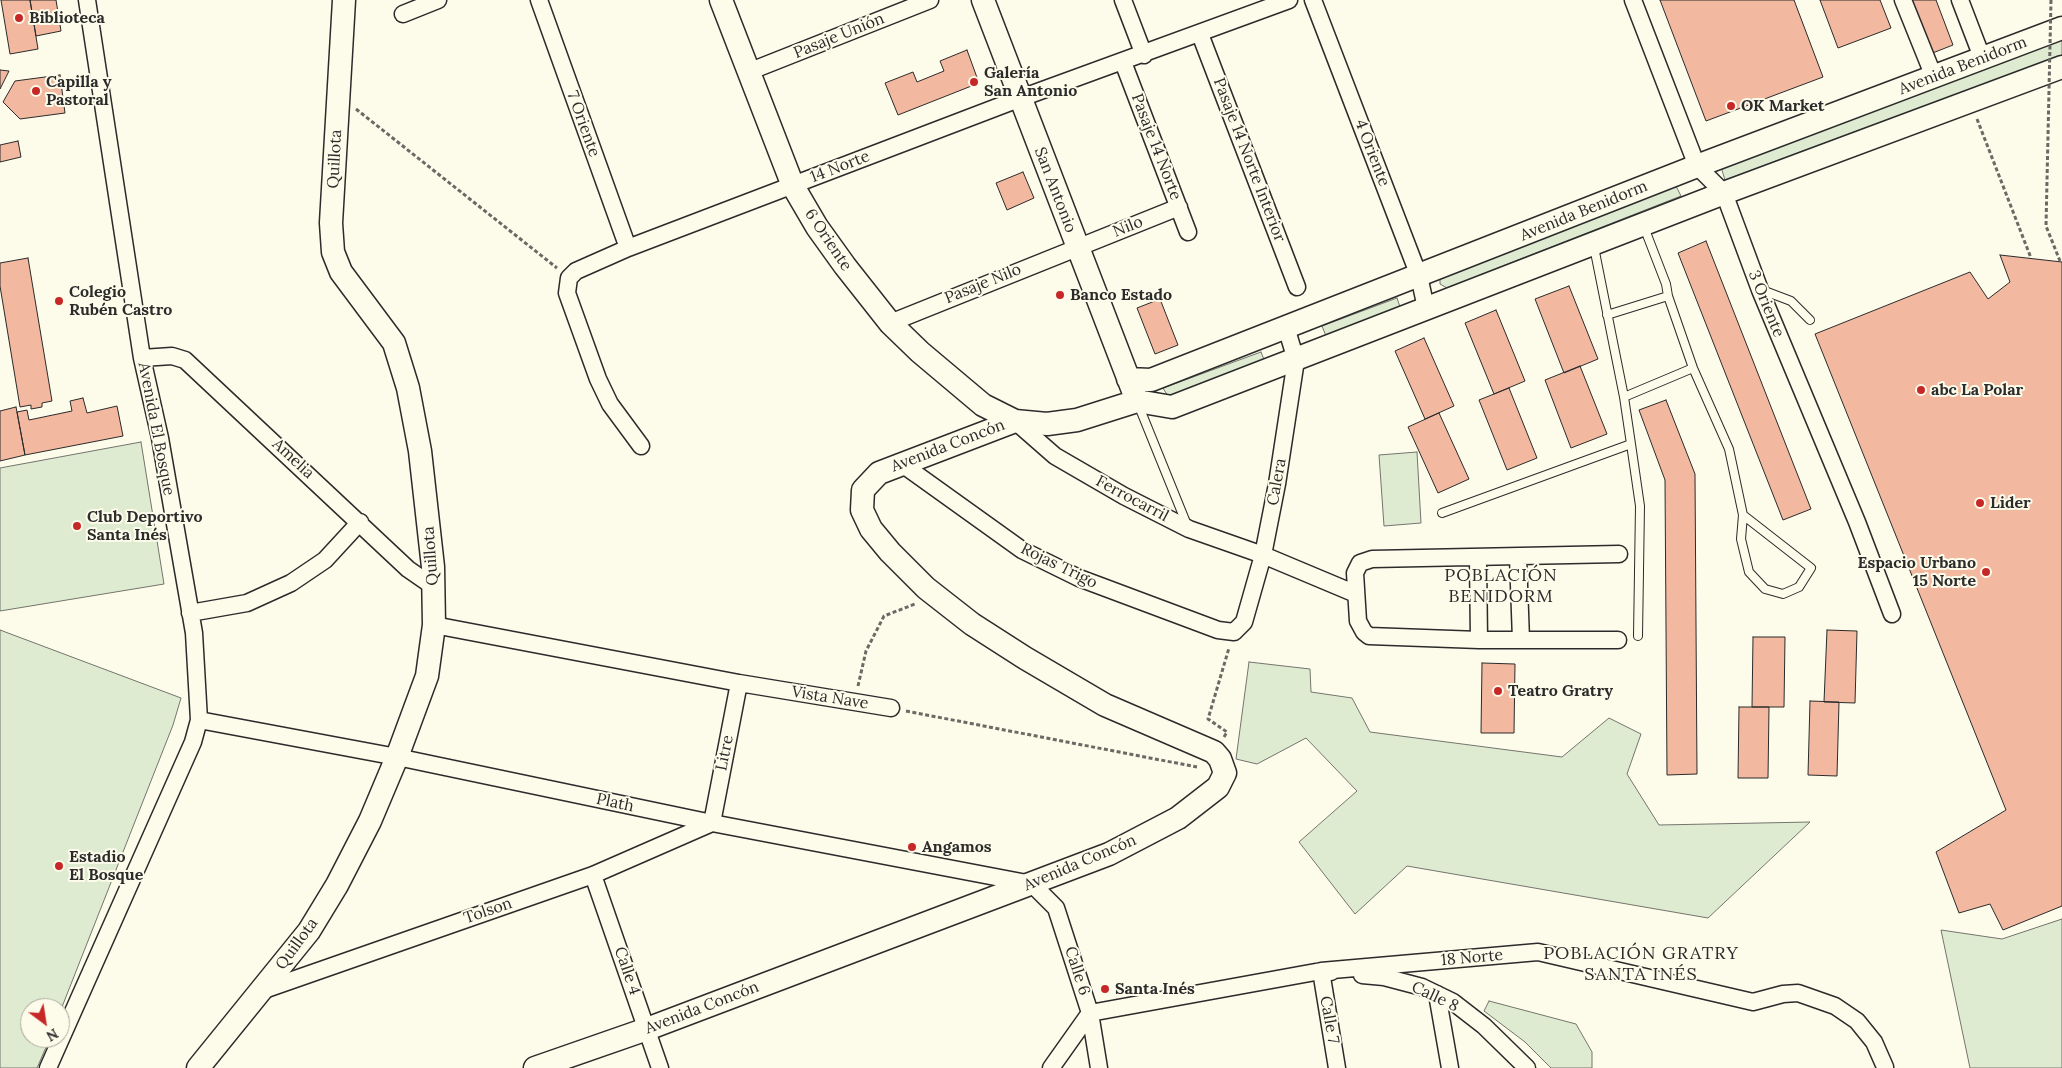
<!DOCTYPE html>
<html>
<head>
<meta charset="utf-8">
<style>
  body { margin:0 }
  #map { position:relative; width:2062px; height:1068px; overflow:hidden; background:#fdfbea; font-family:Lora,serif }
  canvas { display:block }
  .north { position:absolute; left:20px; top:998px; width:50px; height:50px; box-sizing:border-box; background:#fdfbea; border:1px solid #a9a89e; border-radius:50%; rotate:149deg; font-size:14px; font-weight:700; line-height:20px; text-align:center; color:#2b2b2b }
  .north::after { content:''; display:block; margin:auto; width:18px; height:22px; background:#c62828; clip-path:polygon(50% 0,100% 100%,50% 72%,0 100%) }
</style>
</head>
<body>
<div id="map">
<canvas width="2062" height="1068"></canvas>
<div class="north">N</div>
</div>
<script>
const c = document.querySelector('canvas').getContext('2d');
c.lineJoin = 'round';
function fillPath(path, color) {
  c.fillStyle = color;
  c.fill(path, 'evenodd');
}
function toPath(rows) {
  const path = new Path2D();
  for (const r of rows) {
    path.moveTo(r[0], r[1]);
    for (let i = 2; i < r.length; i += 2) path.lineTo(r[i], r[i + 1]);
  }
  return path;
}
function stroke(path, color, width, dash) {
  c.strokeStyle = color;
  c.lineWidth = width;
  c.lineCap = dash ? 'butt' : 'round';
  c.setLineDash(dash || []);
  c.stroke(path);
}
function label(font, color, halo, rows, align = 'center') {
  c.font = font + ' Lora,serif';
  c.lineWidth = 4;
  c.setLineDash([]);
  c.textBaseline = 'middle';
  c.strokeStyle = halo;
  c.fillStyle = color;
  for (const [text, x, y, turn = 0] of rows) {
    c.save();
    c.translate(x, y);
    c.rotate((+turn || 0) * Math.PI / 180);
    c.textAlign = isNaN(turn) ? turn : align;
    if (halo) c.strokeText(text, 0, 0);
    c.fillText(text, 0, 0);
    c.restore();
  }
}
const green = toPath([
  [2062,39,2062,55,1725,180,1721,167,2062,39],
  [1676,186,1681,196,1447,288,1440,284,1440,279,1676,186],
  [1397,298,1400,307,1326,336,1322,326,1397,298],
  [1261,352,1265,362,1169,398,1163,388,1261,352],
  [141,442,164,584,0,611,0,468,141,442],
  [1417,452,1421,523,1384,526,1379,455,1417,452],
  [0,630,181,698,173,725,60,1012,60,1008,30,1008,30,1038,50,1038,37,1068,0,1068,0,630],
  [1249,662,1310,669,1311,692,1352,698,1370,732,1562,757,1609,718,1641,734,1627,774,1659,825,1810,822,1708,918,1407,866,1355,914,1299,842,1357,791,1306,738,1257,764,1236,759,1249,662],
  [2062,919,2062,1068,1970,1068,1941,930,2002,939,2062,919],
  [1489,1001,1576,1024,1592,1052,1592,1068,1551,1068,1525,1042,1484,1011,1489,1001]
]);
fillPath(green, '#deebd1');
stroke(green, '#74746e', 1);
const building = toPath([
  [1,0,30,0,38,49,10,54,1,0],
  [30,0,56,0,61,31,36,36,30,0],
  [1660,0,1794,0,1823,77,1706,121,1660,0],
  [1820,0,1880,0,1891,28,1838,48,1820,0],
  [1908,0,1936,0,1953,45,1930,54,1908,0],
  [967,50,979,83,898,115,885,83,913,72,917,82,944,71,940,61,967,50],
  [0,70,9,71,0,89,0,70],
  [60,75,65,113,20,119,3,102,15,81,60,75],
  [18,141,21,157,0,162,0,145,18,141],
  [1023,172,1034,198,1007,210,996,183,1023,172],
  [1706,241,1811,509,1783,520,1678,253,1706,241],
  [2000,255,2062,262,2062,906,2003,930,1990,904,1959,913,1936,852,2006,810,1815,334,1970,272,1988,299,2010,282,2000,255],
  [28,258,52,401,42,403,42,407,31,409,31,405,20,407,0,286,0,263,28,258],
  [1569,286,1598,359,1564,373,1535,299,1569,286],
  [1160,299,1178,345,1155,354,1137,308,1160,299],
  [1496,310,1525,381,1494,394,1465,323,1496,310],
  [1424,338,1454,406,1425,419,1395,351,1424,338],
  [1580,366,1607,434,1571,448,1545,380,1580,366],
  [1509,388,1537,458,1507,470,1479,400,1509,388],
  [83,398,87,413,117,406,123,436,25,455,17,412,27,410,29,420,72,411,70,401,83,398],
  [1666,400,1695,474,1697,774,1667,775,1665,480,1639,410,1666,400],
  [16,407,25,455,0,461,0,411,16,407],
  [1439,413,1469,479,1438,493,1408,427,1439,413],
  [1827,630,1857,631,1855,703,1824,702,1827,630],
  [1753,637,1785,637,1784,707,1752,707,1753,637],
  [1482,663,1515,664,1514,733,1481,733,1482,663],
  [1810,701,1839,702,1837,776,1808,775,1810,701],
  [1739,707,1769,707,1768,778,1738,778,1739,707]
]);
fillPath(building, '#f2b8a0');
stroke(building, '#2b2b2b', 1);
const lane = toPath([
  [1644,227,1666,284,1668,296,1693,368,1729,449,1743,515,1741,539,1749,572,1765,589,1783,594,1799,587,1811,568,1743,515],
  [1762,290,1791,301,1810,320],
  [1607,315,1668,296],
  [1624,397,1693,368],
  [1138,404,1187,525],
  [1631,444,1640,506,1638,636],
  [1442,513,1631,444,1624,397,1594,247]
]);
const street = toPath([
  [539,0,628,248],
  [1123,0,1144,55],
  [1313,0,1419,276,1426,308],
  [1633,0,1697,166,1724,193,1760,290,1857,522,1892,614],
  [1903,0,1934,77],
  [1960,0,1983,60],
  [403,14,438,0],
  [1200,34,1297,287],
  [1123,62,1188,232],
  [748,72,930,0],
  [890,323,1179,207],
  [142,358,172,356,185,360,408,569,434,587],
  [1015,421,1055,456,1124,496,1189,529,1263,555,1356,594],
  [641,446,610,404,598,379,567,293,569,278,576,271,628,248,1021,98,1289,0],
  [902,464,1022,550,1079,578,1218,630,1234,632,1244,622,1263,555,1277,484,1296,360,1286,327],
  [1518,557,1521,640],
  [1478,559,1479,640],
  [190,613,247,603,291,583,325,560,360,522],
  [434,625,739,683,891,708],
  [1618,640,1479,640,1369,636,1364,632,1358,621,1355,573,1360,563,1372,559,1619,554],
  [199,720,397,757,712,823,1032,884,1056,908,1090,1013,1099,1068],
  [593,875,660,1068],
  [1331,972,1321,971,1337,1068],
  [1362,975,1384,977,1422,987,1453,1002,1484,1026,1527,1068],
  [261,991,593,875,712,823,739,683],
  [1437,994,1450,1068],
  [48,1068,193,742,199,720,194,633,160,438,142,358,87,0],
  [1051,1068,1090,1013,1321,971,1538,952,1753,1002,1783,994,1798,993,1835,1006,1857,1021,1874,1042,1885,1067]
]);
const secondary = toPath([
  [721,0,793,186,817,227,845,266,890,323,920,352,983,405,1015,421,1047,424,1077,420,1137,401,983,0],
  [1128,379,1151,380,1697,166,2062,28],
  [1137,401,1172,407,1724,193,2062,67],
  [198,1068,309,931,337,885,370,821,397,757,427,676,434,625,433,567,420,451,408,388,394,343,341,272,333,252,331,223,344,0],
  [535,1068,647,1029,1109,854,1178,818,1218,787,1225,773,1220,759,1214,752,1105,705,1025,658,972,624,926,588,890,552,871,529,862,510,863,490,879,473,1015,421]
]);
stroke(lane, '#2b2b2b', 10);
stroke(street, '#2b2b2b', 19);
stroke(secondary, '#2b2b2b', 25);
stroke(toPath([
  [356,109,557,268],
  [1977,119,2031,258],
  [858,686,866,651,884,616,915,604],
  [906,711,1197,767],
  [1224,737,1227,732,1208,719,1229,648]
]), '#6a6964', 3, [4, 2.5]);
stroke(lane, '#fdfbea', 8);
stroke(street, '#fdfbea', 16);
stroke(secondary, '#fdfbea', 22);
stroke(toPath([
  [2051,0,2046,226,2060,261]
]), '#6a6964', 3, [4, 2.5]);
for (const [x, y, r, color] of [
  [19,18,5,"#c62828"],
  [974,82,5,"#c62828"],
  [36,91,5,"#c62828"],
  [1731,106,5,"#c62828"],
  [1060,295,5,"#c62828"],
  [59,301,5,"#c62828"],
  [1921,390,5,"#c62828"],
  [1980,503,5,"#c62828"],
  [77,526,5,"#c62828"],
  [1986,572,5,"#c62828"],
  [1498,691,5,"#c62828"],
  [912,847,5,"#c62828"],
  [59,866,5,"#c62828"],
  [1105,989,5,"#c62828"]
]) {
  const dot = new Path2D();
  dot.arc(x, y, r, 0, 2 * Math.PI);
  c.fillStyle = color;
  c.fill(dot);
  stroke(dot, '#fdfbea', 2);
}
label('bold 16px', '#2b2b2b', '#fdfbea', [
  ["Biblioteca",29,18],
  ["Galería",984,73],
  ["San Antonio",984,91],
  ["Capilla y",46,82],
  ["Pastoral",46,100],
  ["OK Market",1741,106],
  ["Colegio",69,292],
  ["Rubén Castro",69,310],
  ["Banco Estado",1070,295],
  ["abc La Polar",1931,390],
  ["Lider",1990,503],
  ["Club Deportivo",87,517],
  ["Santa Inés",87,535],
  ["Espacio Urbano",1976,563,"right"],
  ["15 Norte",1976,581,"right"],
  ["Teatro Gratry",1508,691],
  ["Angamos",922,847],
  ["Estadio",69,857],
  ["El Bosque",69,875],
  ["Santa Inés",1115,989]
], 'left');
label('16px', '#2b2b2b', '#fdfbea', [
  ["Pasaje Unión",839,36,-22],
  ["Avenida Benidorm",1963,66,-21],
  ["7 Oriente",583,124,70],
  ["Pasaje 14 Norte",1156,147,69],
  ["4 Oriente",1372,153,69],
  ["Quillota",335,159,-87],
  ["Pasaje 14 Norte Interior",1249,160,69],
  ["14 Norte",840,167,-21],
  ["San Antonio",1055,190,69],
  ["Avenida Benidorm",1584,211,-22],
  ["Nilo",1128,227,-22],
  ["6 Oriente",828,240,56],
  ["Pasaje Nilo",983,284,-22],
  ["3 Oriente",1766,304,68],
  ["Avenida El Bosque",156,429,79],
  ["Avenida Concón",948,446,-21],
  ["Amelia",293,459,43],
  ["Calera",1277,482,-80],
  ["Ferrocarril",1132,499,28],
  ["Quillota",431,556,-94],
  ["Rojas Trigo",1059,566,26],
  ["Vista Nave",830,698,9],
  ["Litre",725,753,-79],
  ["Plath",615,803,12],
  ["Avenida Concón",1080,863,-23],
  ["Tolson",488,911,-19],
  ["Quillota",297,944,-54],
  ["18 Norte",1472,958,-5],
  ["Calle 4",627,971,71],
  ["Calle 6",1077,971,72],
  ["Calle 8",1435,997,25],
  ["Avenida Concón",702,1008,-21],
  ["Calle 7",1329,1020,80]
]);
c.letterSpacing = '1px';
label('18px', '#2b2b2b', '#fdfbea', [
  ["POBLACIÓN",1501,576],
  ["BENIDORM",1501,597],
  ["POBLACIÓN GRATRY",1641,954],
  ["SANTA INÉS",1641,975]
]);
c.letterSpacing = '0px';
</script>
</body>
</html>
